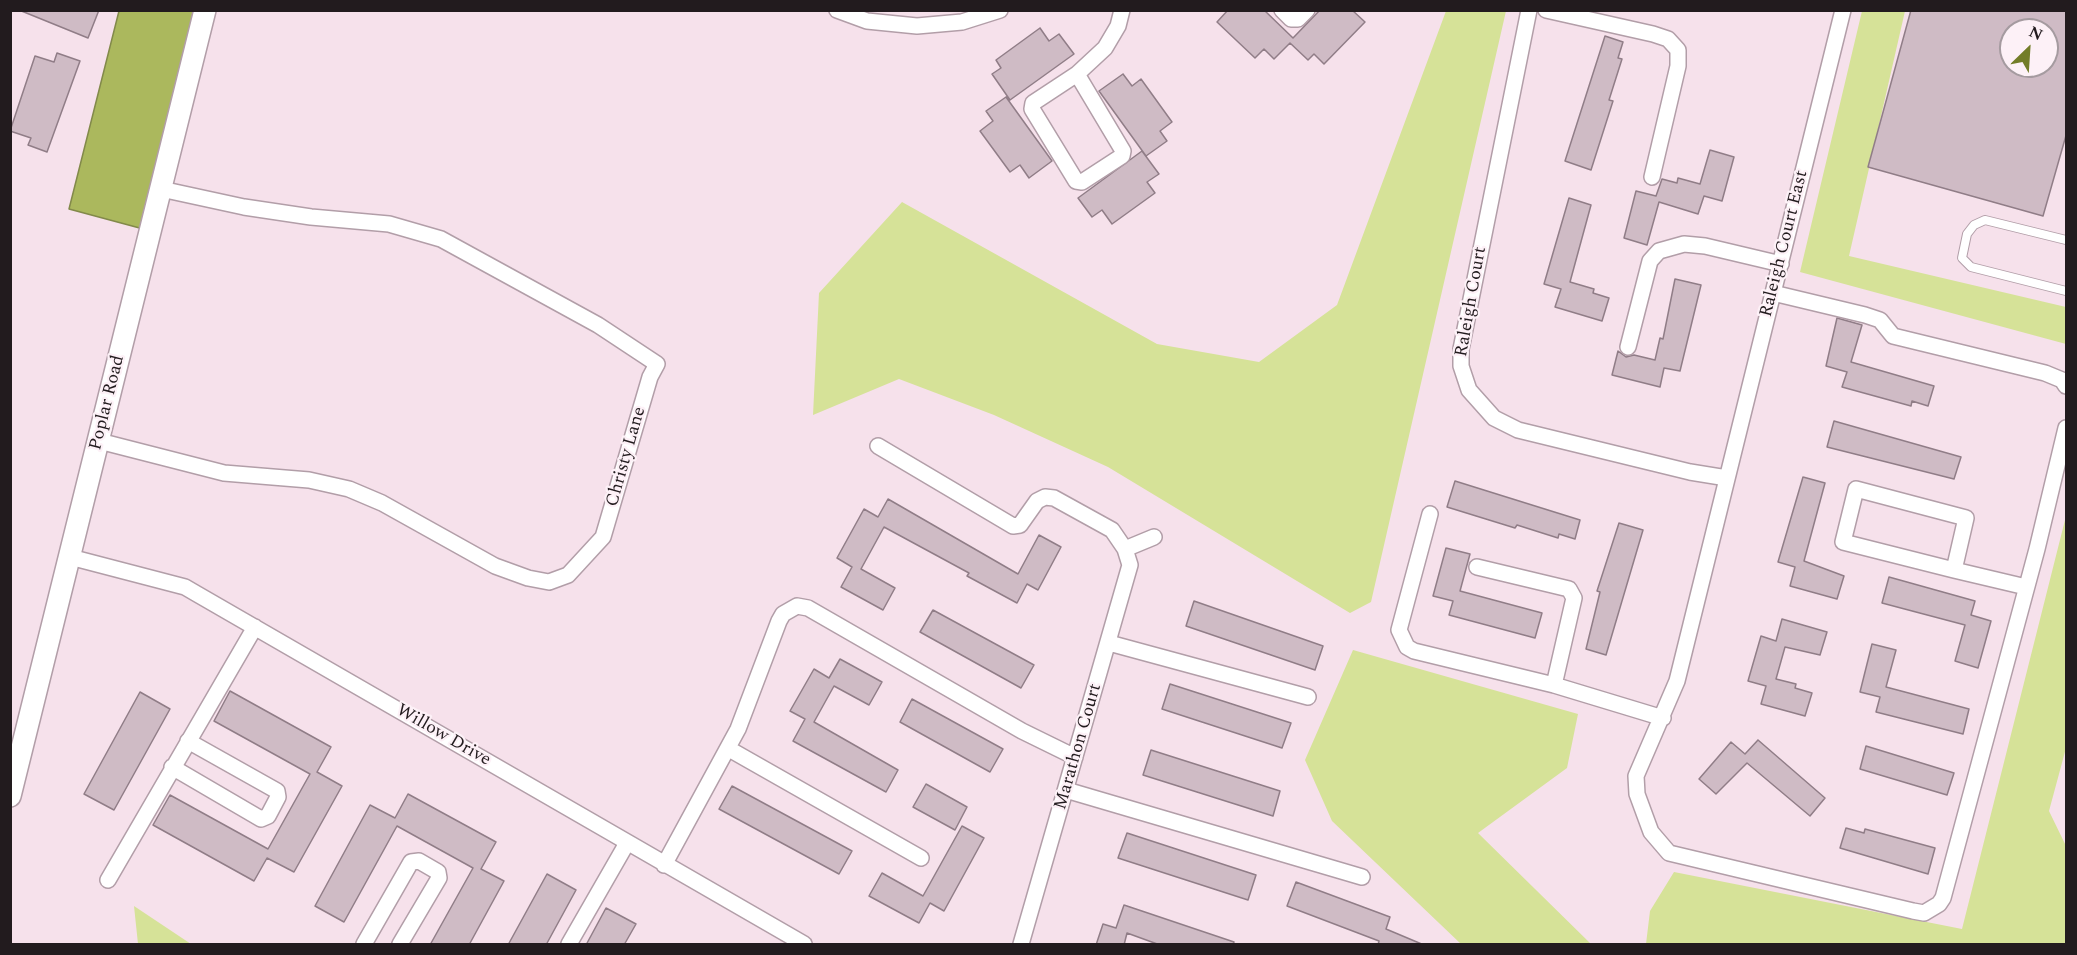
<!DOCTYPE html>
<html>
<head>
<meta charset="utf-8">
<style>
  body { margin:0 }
  #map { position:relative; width:2077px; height:955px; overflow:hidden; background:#f6e1eb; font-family:Spectral,serif }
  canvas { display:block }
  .frame { position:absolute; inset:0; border:12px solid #221b1e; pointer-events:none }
  .north { position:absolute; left:1999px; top:18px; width:60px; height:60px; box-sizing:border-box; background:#fdf1f7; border:2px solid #a59ba0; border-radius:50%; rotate:25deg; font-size:16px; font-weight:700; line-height:24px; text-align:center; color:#221b1e }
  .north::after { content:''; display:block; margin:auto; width:21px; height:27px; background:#737d28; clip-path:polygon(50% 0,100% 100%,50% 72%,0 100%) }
</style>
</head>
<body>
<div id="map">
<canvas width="2077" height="955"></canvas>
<div class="frame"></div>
<div class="north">N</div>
</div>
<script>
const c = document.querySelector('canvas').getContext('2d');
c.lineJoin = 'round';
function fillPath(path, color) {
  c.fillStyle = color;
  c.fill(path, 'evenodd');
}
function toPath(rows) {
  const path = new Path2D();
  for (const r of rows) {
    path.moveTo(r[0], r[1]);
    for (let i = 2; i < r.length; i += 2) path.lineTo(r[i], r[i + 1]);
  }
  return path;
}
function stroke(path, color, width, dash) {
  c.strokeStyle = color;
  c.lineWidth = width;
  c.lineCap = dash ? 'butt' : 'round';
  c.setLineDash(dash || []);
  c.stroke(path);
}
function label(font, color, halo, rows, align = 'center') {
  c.font = font + ' Spectral,serif';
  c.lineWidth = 4.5;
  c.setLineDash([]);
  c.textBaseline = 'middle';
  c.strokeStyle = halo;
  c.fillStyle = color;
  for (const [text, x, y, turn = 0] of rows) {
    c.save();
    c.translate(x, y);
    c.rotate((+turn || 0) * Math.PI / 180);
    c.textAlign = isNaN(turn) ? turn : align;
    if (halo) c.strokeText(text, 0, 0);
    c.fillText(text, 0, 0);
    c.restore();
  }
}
fillPath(toPath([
  [1446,11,1506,11,1371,602,1350,613,1108,467,994,415,899,379,813,415,819,293,902,202,1157,344,1259,362,1337,305],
  [1862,11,1905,11,1849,256,2066,307,2066,344,1800,272],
  [2066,516,2066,748,2049,811,2066,846,2066,944,1646,944,1650,911,1674,872,1962,929],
  [1353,650,1578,714,1567,768,1478,833,1591,944,1461,944,1332,821,1305,760],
  [134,906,191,944,138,944]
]), '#d6e298');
const water = toPath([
  [119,11,211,11,147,230,69,209,119,11]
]);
fillPath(water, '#abb85d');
stroke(water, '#82894a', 1.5);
const building = toPath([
  [19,10,99,10,88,38,19,10],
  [1228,10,1264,10,1293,38,1320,10,1352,10,1365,22,1324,64,1314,54,1308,60,1290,43,1274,59,1264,49,1255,58,1217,22,1228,10],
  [1911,10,2067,10,2067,132,2043,216,1868,167,1911,10],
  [2011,30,2047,30,2047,66,2011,66,2011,30],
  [1040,28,1049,41,1059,34,1074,54,1010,100,992,74,1001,68,996,60,1040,28],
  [1605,36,1623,42,1618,58,1622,59,1609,100,1613,101,1591,170,1565,161,1605,36],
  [57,53,80,61,47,152,28,145,31,138,10,131,35,56,54,62,57,53],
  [1123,74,1132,86,1141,79,1172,122,1160,131,1167,141,1146,156,1099,91,1123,74],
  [1006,97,1052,161,1029,178,1020,165,1010,172,980,131,993,121,986,111,1006,97],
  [1710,150,1734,157,1722,201,1704,196,1698,214,1659,202,1647,245,1624,238,1636,191,1656,196,1662,179,1677,183,1678,178,1700,184,1710,150],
  [1142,151,1159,174,1147,182,1155,193,1112,224,1102,210,1092,217,1078,198,1142,151],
  [1569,198,1591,205,1570,282,1594,289,1593,293,1609,298,1602,321,1555,307,1561,289,1544,284,1569,198],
  [1675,279,1701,285,1680,371,1664,368,1660,387,1612,375,1618,351,1626,357,1634,355,1655,360,1660,338,1663,339,1675,279],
  [1837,318,1862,325,1851,362,1934,386,1928,406,1912,401,1911,406,1842,387,1847,372,1826,366,1837,318],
  [1834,421,1961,457,1954,479,1827,447,1834,421],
  [1803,477,1825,483,1804,561,1844,576,1837,599,1790,586,1795,567,1778,562,1803,477],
  [1455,481,1580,520,1575,539,1559,534,1558,538,1517,525,1515,528,1447,507,1455,481],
  [888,499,1018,574,1039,535,1061,547,1038,590,1027,584,1017,603,967,576,969,573,884,527,861,569,895,588,883,610,841,587,852,567,837,558,864,509,878,517,888,499],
  [1619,523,1643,530,1606,655,1586,649,1600,592,1597,591,1619,523],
  [1446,548,1470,554,1460,591,1542,613,1535,638,1449,615,1453,601,1433,596,1446,548],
  [1889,577,1975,601,1971,615,1991,621,1978,668,1955,661,1965,625,1882,603,1889,577],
  [1194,601,1323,646,1315,670,1186,626,1194,601],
  [933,610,1034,665,1021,688,920,632,933,610],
  [1782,619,1827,632,1820,655,1785,647,1776,679,1796,684,1795,688,1812,693,1805,716,1761,704,1766,686,1748,681,1761,636,1776,641,1782,619],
  [1872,644,1896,650,1886,687,1969,709,1963,734,1876,712,1880,697,1860,692,1872,644],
  [840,659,882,682,869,705,834,686,814,722,898,770,886,792,793,741,805,719,790,711,814,669,829,678,840,659],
  [1170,684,1291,723,1282,748,1162,709,1170,684],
  [230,691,331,747,317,772,342,786,294,872,267,858,254,881,153,825,170,795,268,849,310,774,214,721,230,691],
  [140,692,170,709,114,810,84,794,140,692],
  [912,699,1003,749,990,772,900,722,912,699],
  [1758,740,1825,798,1810,816,1747,763,1716,794,1699,779,1731,742,1745,754,1758,740],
  [1866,746,1954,773,1947,795,1860,769,1866,746],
  [1151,750,1280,791,1273,816,1143,775,1151,750],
  [926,784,967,807,955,830,913,807,926,784],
  [732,786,852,851,839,874,719,809,732,786],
  [408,794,496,842,481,869,504,881,469,945,430,945,473,868,397,826,344,922,315,906,370,805,395,818,408,794],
  [962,826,984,838,944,911,930,903,919,923,869,896,882,873,923,896,962,826],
  [1846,828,1864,833,1865,829,1935,848,1928,874,1840,848,1846,828],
  [1127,833,1256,875,1248,900,1118,858,1127,833],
  [547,874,576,890,546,945,508,945,547,874],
  [1296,882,1390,917,1386,929,1424,945,1378,945,1379,941,1287,906,1296,882],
  [1124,905,1234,942,1233,945,1160,945,1127,933,1124,945,1096,945,1103,924,1116,928,1124,905],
  [606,908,636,924,624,945,586,945,606,908]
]);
fillPath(building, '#cfbbc5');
stroke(building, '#907d87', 1.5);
const lane = toPath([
  [2066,240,1985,220,1974,225,1967,234,1962,258,1971,267,2066,291]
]);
const street = toPath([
  [837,10,867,21,917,26,962,22,1000,10],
  [1282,10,1291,19,1298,19,1307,10],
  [1529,10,1461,349,1461,366,1469,390,1494,418,1518,430,1690,472,1727,478],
  [1546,10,1653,34,1668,39,1678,50,1678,66,1652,177],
  [1843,10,1677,681,1636,776,1637,794,1651,832,1669,853,1913,911,1924,913,1939,904,1943,898,2037,549,2066,428],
  [1077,74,1123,151,1122,156,1082,182,1076,181,1032,109,1033,103,1077,74],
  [1077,74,1105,48,1118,26,1122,10],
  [1773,293,1865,315,1880,320,1893,336,2045,373,2062,380,2066,386],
  [1628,347,1650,261,1659,251,1684,244,1705,246,1781,264],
  [99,441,224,473,309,480,349,489,382,503,495,566,528,578,549,582,568,575,603,537,650,377,657,364,598,325,441,239,389,224,311,217,244,207,161,189],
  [878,446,1013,526,1020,525,1037,501,1045,497,1054,498,1112,530,1125,549,1130,565,1021,944],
  [1430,514,1399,630,1407,647,1414,651,1554,685,1663,718],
  [1125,549,1154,537],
  [70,557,185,587,197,594,804,944],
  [1477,567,1569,589,1574,598,1554,685],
  [1954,570,1966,518,1856,489,1843,542,1954,570,2026,587],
  [1109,643,1308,697],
  [729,749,921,858],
  [172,767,261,819,268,816,278,797,277,791,188,741],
  [1066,790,1362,877],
  [664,865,738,729,779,621,783,614,797,606,808,608,1022,731,1075,757],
  [108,880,255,627],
  [364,944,411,862,419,861,438,872,439,878,400,944],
  [569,944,627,843]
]);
const secondary = toPath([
  [10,796,205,10]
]);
stroke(lane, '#b29ea8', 10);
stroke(street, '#b29ea8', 18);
stroke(secondary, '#b29ea8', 24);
stroke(lane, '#fff', 8);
stroke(street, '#fff', 15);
stroke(secondary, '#fff', 21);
label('18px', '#221b1e', '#fdf1f7', [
  ["Raleigh Court East",1785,244,-76],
  ["Raleigh Court",1472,302,-80],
  ["Poplar Road",108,403,-76],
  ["Christy Lane",627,457,-74],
  ["Willow Drive",443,736,30],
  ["Marathon Court",1079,747,-74]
]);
</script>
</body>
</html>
